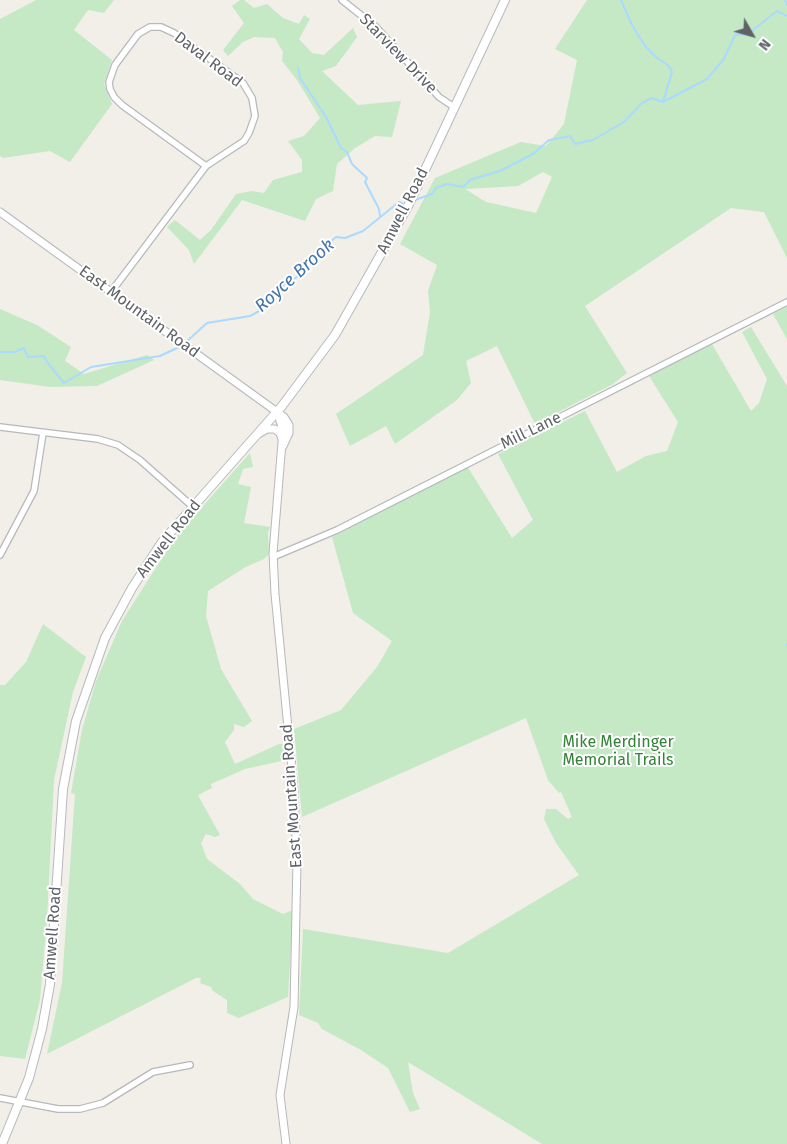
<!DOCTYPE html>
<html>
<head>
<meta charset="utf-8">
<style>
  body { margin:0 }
  #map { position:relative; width:787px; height:1144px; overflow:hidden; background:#f1efe8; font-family:"Fira Sans",sans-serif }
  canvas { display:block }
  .north { position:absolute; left:727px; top:10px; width:50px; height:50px; -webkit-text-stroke:4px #fff; paint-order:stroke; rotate:128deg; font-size:14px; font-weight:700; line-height:20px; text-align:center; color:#5f6368 }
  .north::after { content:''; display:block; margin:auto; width:18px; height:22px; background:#5f6368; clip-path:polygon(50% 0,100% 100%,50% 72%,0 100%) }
</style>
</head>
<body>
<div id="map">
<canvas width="787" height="1144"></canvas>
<div class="north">N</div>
</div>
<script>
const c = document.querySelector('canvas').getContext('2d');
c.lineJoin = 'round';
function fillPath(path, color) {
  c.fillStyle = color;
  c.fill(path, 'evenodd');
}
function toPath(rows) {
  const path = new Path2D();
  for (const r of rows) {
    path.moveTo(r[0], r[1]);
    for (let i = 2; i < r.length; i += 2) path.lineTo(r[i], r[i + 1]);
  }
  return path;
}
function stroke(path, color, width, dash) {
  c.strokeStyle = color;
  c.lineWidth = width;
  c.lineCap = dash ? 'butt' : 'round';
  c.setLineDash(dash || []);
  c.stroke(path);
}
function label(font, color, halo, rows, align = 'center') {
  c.font = font + ' "Fira Sans",sans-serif';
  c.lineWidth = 4;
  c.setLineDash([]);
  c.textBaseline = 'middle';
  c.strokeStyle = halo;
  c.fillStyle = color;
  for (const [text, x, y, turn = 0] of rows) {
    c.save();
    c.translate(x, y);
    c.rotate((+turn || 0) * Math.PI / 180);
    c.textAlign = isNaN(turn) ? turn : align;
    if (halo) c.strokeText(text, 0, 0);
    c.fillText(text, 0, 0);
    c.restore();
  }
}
fillPath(toPath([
  [36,0,114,0,104,13,88,10,74,30,112,60,104,84,112,104,70,162,50,151,3,158,0,156,0,19],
  [240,0,244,0,254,8,267,4,283,18,299,24,304,15,310,19,299,39,312,53,324,55,353,28,357,37,336,66,322,71,358,105,401,101,392,137,375,136,355,148,337,164,333,191,316,199,305,221,242,200,194,264,189,250,167,227,175,220,200,240,211,230,236,194,252,191,264,193,273,180,302,172,302,160,288,141,304,136,320,118,297,80,282,61,283,52,275,38,254,37,243,42,228,56,223,50,244,23,232,6],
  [587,0,787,0,787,258,764,212,731,208,585,306,627,373,613,384,535,424,497,346,466,361,471,383,457,400,395,444,386,426,350,446,336,414,423,355,430,312,428,291,437,265,400,244,435,178,521,142,546,146,564,124,577,60,555,49],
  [543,172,552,177,536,213,486,202,465,189,518,186],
  [787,307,787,339,773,314],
  [0,309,37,325,71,347,65,361,84,374,147,355,154,360,97,386,50,387,0,380],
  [751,327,787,386,787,1144,542,1144,408,1062,413,1093,420,1109,410,1112,388,1068,361,1050,322,1029,318,1023,299,1015,303,929,448,953,579,875,556,843,544,819,546,809,556,809,568,819,572,817,561,792,559,793,548,780,526,718,302,817,294,729,341,710,377,667,392,641,353,613,332,537,467,466,512,538,533,520,498,454,585,411,617,472,646,456,667,451,678,422,649,376,712,344,751,411,759,403,767,379,742,332],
  [250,453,253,467,243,469,238,484,251,487,244,523,270,527,268,533,269,554,264,559,244,568,208,591,206,616,221,669,252,721,244,727,234,724,234,730,225,742,235,764,279,744,285,744,286,760,245,769,211,784,212,788,198,795,220,835,215,837,206,834,201,843,207,859,240,884,253,899,283,914,293,910,288,997,239,1018,227,1013,227,1000,213,991,211,987,200,983,201,978,196,978,47,1054,62,983,75,794,71,793,82,730,96,681,122,621,169,547,179,533],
  [43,624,86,657,73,692,54,780,47,919,40,1000,25,1059,0,1056,0,685,5,685,26,662]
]), '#c5e8c5');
stroke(toPath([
  [621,0,632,25,645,46,656,57,669,66,672,72,663,102],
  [785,0,787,5],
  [298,68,300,78,326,117,341,148,347,152,352,164,367,178,365,182,379,209,380,216],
  [415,200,432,194,436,188,447,184,463,187,470,180,502,170,533,154,549,140,570,136,575,144,593,140,624,122,642,103,652,98,663,102,707,79,724,59,735,35,748,34,777,11,787,16],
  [186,342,207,323,250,316,261,310,281,287,297,277,306,263,336,237,345,238,363,231,399,202,402,203],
  [0,352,15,352,24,348,28,357,44,356,47,362,64,383,91,367,160,356,179,347],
  [787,644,787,645]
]), '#aadaff', 2);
const minor = toPath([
  [342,0,376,27,439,97,454,107],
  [111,292,206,166,244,141,249,133,255,116,252,98,243,83,174,33,161,27,150,27,138,34,115,65,109,82,110,89,114,97,122,105,206,166],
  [0,427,98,439,118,445,140,460,192,506],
  [0,555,34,491,43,433],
  [273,557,337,530,787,302],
  [0,1098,58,1109,80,1109,103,1103,153,1072,190,1065]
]);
const tertiary = toPath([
  [0,212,284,417,289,425,289,433,283,446],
  [277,412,283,430,273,553,275,594,294,790,297,861,294,1007,280,1095,286,1144],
  [260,433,267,429,275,429,280,433,282,439]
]);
const secondary = toPath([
  [2,1144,29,1078,42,1029,50,984,63,789,76,721,105,638,132,588,162,542,282,406,335,335,408,206,505,0]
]);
stroke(minor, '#b5b8bc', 8);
stroke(tertiary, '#b5b8bc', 9);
stroke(secondary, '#b6babf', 10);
stroke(minor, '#fff', 5.5);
stroke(tertiary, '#fff', 7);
stroke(secondary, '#fff', 8);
label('16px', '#5f6368', '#fff', [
  ["Starview Drive",398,54,46],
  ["Daval Road",208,60,37],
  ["Amwell Road",403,211,-63],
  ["East Mountain Road",139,312,36],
  ["Mill Lane",531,431,-26],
  ["Amwell Road",169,539,-52],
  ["East Mountain Road",292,796,-94],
  ["Amwell Road",53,933,-86]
]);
label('16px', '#348238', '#fff', [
  ["Mike Merdinger",618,743],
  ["Memorial Trails",618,761]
]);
label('italic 18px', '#4174aa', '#fff', [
  ["Royce Brook",295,276,-42]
]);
</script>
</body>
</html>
